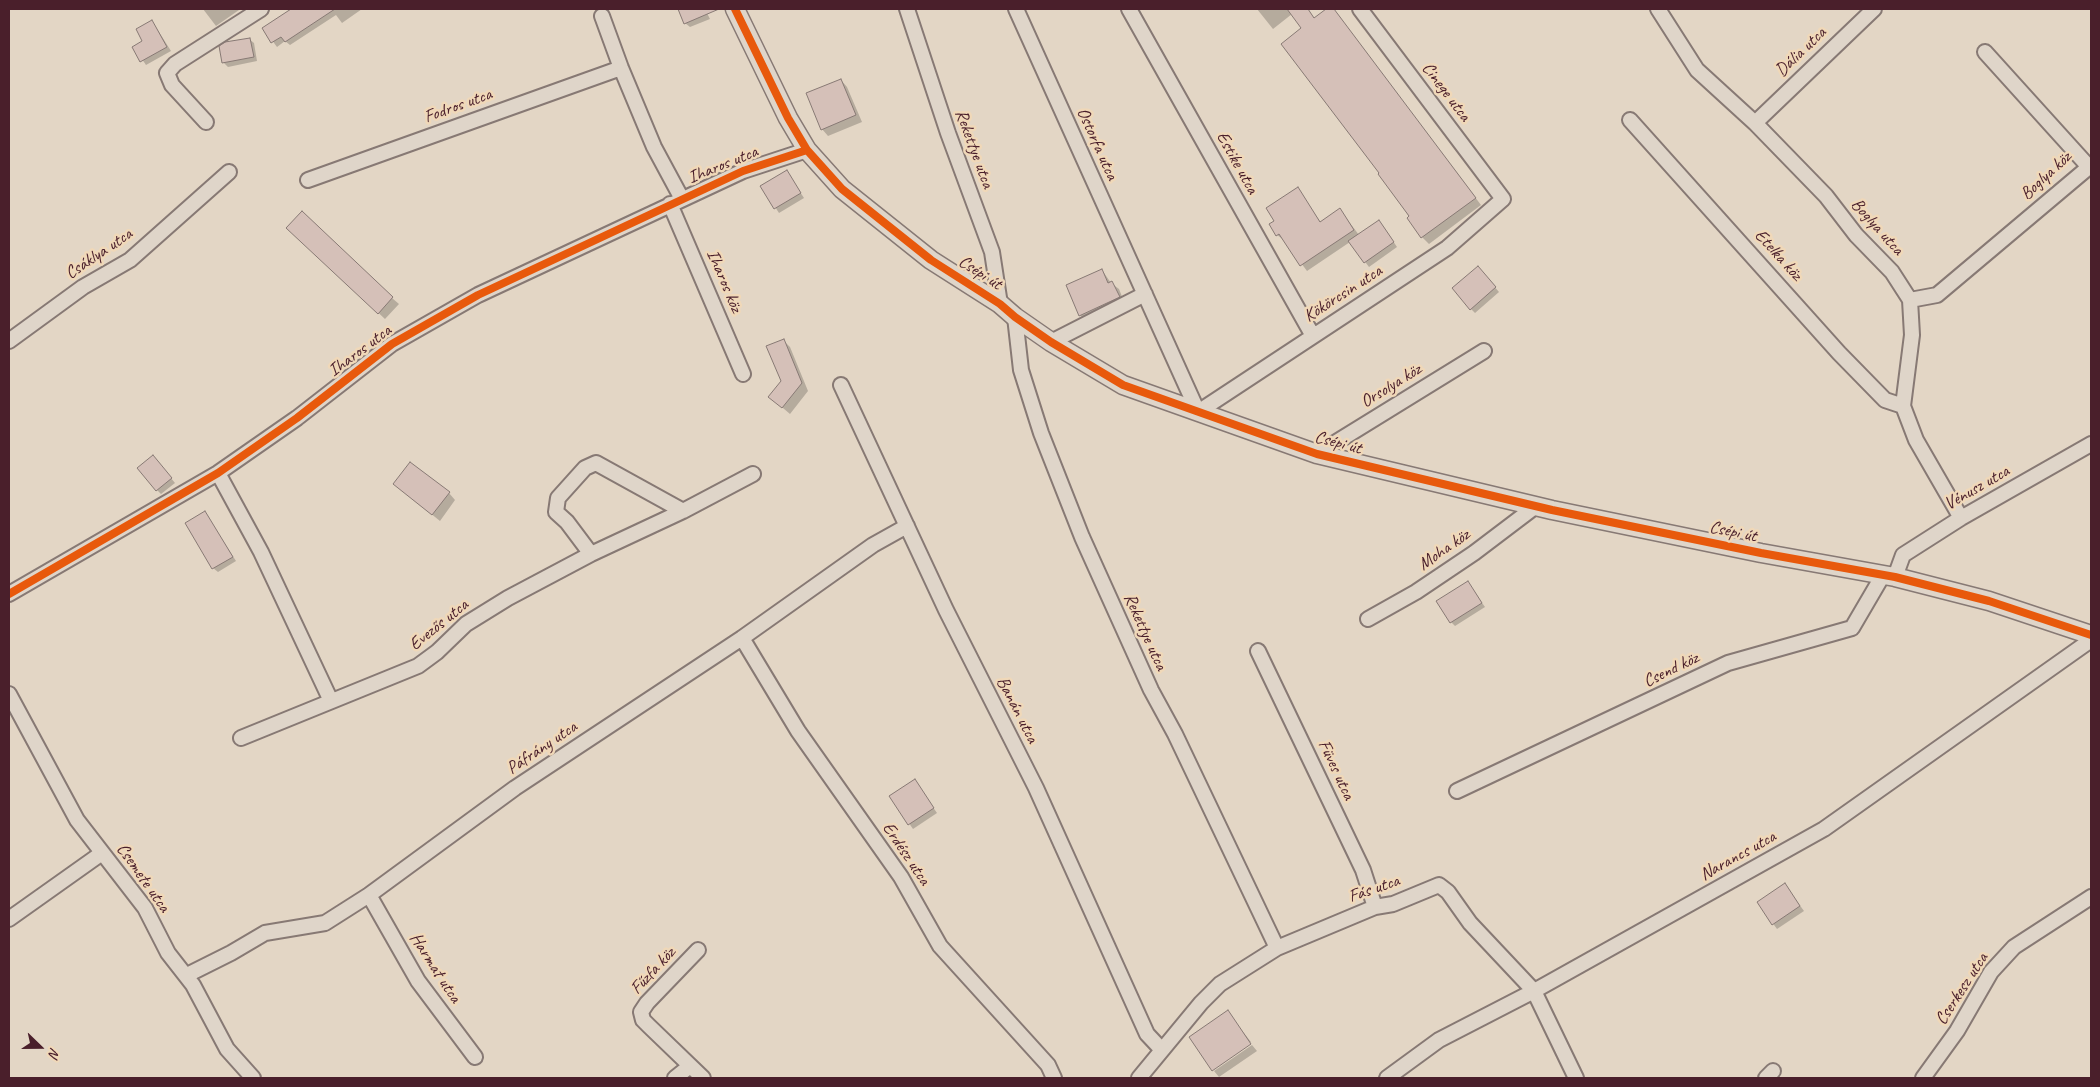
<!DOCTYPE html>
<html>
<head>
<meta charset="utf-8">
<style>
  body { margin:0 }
  #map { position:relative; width:2100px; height:1087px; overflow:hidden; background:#e3d6c5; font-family:Caveat,sans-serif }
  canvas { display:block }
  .frame { position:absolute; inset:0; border:10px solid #4a1f2b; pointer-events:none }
  .north { position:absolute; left:15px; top:1022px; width:50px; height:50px; -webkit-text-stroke:4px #f0d8b8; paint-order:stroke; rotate:112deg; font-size:14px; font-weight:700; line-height:20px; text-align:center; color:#4a1f2b }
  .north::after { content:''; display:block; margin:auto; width:18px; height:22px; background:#4a1f2b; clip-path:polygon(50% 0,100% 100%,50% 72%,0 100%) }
</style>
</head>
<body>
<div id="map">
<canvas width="2100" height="1087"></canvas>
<div class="frame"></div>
<div class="north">N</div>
</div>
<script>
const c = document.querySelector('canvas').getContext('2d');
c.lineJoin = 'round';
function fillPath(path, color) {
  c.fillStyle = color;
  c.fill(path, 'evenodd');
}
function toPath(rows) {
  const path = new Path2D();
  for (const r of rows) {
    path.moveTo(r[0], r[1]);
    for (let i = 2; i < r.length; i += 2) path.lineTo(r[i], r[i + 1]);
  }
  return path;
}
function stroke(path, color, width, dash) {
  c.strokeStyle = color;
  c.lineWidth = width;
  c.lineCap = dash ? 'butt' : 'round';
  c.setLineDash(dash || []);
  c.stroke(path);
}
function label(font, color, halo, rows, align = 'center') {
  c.font = font + ' Caveat,sans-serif';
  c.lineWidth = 5;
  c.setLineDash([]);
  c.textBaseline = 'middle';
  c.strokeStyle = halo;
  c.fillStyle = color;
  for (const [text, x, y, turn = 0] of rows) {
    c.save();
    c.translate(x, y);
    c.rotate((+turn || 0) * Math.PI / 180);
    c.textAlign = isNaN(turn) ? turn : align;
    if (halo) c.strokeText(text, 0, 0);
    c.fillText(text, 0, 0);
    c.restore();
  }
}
fillPath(toPath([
  [203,9,239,9,239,10,216,26],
  [293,9,362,9,342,23,336,15,290,45,285,41,277,47,263,28],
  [679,9,705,9,710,19,690,27,685,23],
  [1257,9,1308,9,1315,19,1328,9,1333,9,1481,205,1429,244,1422,237,1381,173,1303,29,1292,14,1273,29],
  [152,21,171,51,146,65,134,47,144,41],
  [249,39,254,43,257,61,228,67,223,62],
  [841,80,847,87,862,122,828,136,822,129],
  [787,172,804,198,779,213,762,187],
  [1298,189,1321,223,1340,210,1359,235,1383,226,1397,247,1369,267,1350,242,1307,271,1284,240,1277,235,1276,221],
  [294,234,392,298,399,304,385,319],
  [1102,270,1111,283,1119,289,1125,304,1087,322,1080,315,1067,286],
  [1482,272,1499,292,1475,313,1471,309],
  [783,340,790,347,808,391,790,414,770,397,782,381],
  [157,461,175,483,161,494,157,490],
  [394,484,449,493,455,500,440,521],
  [205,513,236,561,218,572,213,568],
  [1468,583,1485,607,1455,626,1451,622],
  [914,780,937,813,913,829,890,796],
  [1785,885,1804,911,1777,929,1758,903],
  [1227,1012,1251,1042,1212,1069],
  [1252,1045,1257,1051,1219,1077,1214,1071]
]), '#0003');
const building = toPath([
  [291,9,335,9,285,42,281,37,271,43,262,28,291,9],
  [678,9,719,9,684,24,678,9],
  [1287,9,1308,9,1314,18,1326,9,1334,9,1476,198,1421,238,1407,218,1409,216,1378,174,1379,173,1281,44,1301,28,1287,9],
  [152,20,167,47,140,62,132,47,142,41,136,29,152,20],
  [250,38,254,57,222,63,219,46,225,42,250,38],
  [841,79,856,115,821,130,806,93,841,79],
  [787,170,801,193,774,209,760,186,787,170],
  [1298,187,1320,222,1340,208,1354,230,1300,266,1279,234,1276,236,1269,224,1274,221,1266,208,1298,187],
  [302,211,393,297,378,314,286,228,302,211],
  [1379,220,1394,242,1364,263,1348,241,1379,220],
  [1478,266,1496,287,1470,310,1452,288,1478,266],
  [1102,269,1108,283,1112,281,1120,297,1079,316,1066,285,1102,269],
  [784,339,802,383,782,408,768,397,781,381,766,346,784,339],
  [153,455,172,478,156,491,137,468,153,455],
  [410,462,450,492,432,515,393,484,410,462],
  [205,511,233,557,212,569,185,523,205,511],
  [1468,581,1482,603,1450,623,1436,601,1468,581],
  [915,779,934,808,908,825,889,796,915,779],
  [1785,883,1800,906,1772,925,1757,902,1785,883],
  [1228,1010,1251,1044,1212,1071,1189,1037,1228,1010]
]);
fillPath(building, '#d5c0b8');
stroke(building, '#877974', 1);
const minor = toPath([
  [907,9,948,133,992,252,1000,304],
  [1016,9,1198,412,1447,248,1503,199,1360,9],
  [1129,9,1313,336],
  [1658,9,1697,70,1755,123,1826,196,1856,235,1892,272,1910,300,1912,335,1903,406,1916,440,1961,518],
  [602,16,621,68,654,147,682,199],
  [1630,120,1839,353,1885,400,1903,406],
  [206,122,172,85,167,73,175,64,261,9],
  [1755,123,1874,9],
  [308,180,621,68],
  [670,204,743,374],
  [1910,300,1937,295,2089,167,1985,52],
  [1015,317,1021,370,1041,433,1082,537,1151,690,1175,734,1277,948],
  [9,341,83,287,130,260,229,172],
  [1051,342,1145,294],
  [841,385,946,610,1036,788,1147,1034,1162,1050],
  [1317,454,1484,351],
  [218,473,261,552,331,701],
  [591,554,567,522,556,512,558,498,585,468,596,463,683,511],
  [1895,577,1903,555,1961,518,2091,444],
  [9,594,218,473,297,418,392,344,478,295,743,171,807,150],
  [1368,619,1416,592,1474,553,1536,506],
  [742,638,798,731,901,877,940,946,1048,1065,1054,1078],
  [1258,651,1363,870,1375,907],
  [9,694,77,820,145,908,168,953,193,985,227,1049,253,1078],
  [241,738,418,666,437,652,466,624,508,598,591,554,683,511,753,474],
  [1457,791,1728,663,1852,628,1883,575],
  [369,895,418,981,475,1057],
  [9,919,102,853],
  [698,950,647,1003,641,1012,643,1020,649,1026,703,1078],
  [187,975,231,953,265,933,325,923,369,895,515,788,742,638,873,545,907,526],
  [675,1078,690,1066],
  [1139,1078,1201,1003,1220,984,1277,948,1375,907,1393,904,1439,885,1448,892,1470,923,1534,991,1576,1078],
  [1387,1078,1439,1040,1534,991,1824,829,2091,640],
  [1766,1078,1773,1071],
  [1923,1078,1957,1031,1991,972,2014,947,2091,897]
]);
const tertiary = toPath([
  [735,9,788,118,807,150,842,189,931,260,1000,304,1015,317,1051,342,1123,385,1317,454,1552,510,1761,553,1895,577,1989,601,2091,635]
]);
stroke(minor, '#877974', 18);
stroke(tertiary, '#877974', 21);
stroke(minor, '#dfd5c9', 14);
stroke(tertiary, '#dfd5c9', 18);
stroke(toPath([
  [735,9,788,118,807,150,842,189,931,260,1000,304,1015,317,1051,342,1123,385,1317,454,1552,510,1761,553,1895,577,1989,601,2091,635],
  [9,594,218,473,297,418,392,344,478,295,743,171,807,150]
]), '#e8590c', 8);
label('18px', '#4a1f2b', '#f0d8b8', [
  ["Dália utca",1801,52,-44],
  ["Cinege utca",1446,92,53],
  ["Fodros utca",458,106,-20],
  ["Ostorfa utca",1097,144,66],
  ["Rekettye utca",974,149,70],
  ["Estike utca",1237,163,61],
  ["Iharos utca",723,165,-22],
  ["Boglya köz",2046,176,-43],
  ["Boglya utca",1877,227,48],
  ["Csáklya utca",99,254,-34],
  ["Etelka köz",1778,255,48],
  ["Csépi út",980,273,33],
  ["Iharos köz",724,281,67],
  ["Kökörcsin utca",1343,294,-33],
  ["Iharos utca",360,351,-37],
  ["Orsolya köz",1391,386,-32],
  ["Csépi út",1338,443,15],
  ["Vénusz utca",1977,488,-30],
  ["Csépi út",1733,532,12],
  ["Moha köz",1444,550,-35],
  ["Evezős utca",439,625,-39],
  ["Rekettye utca",1145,632,66],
  ["Csend köz",1671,670,-26],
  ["Banán utca",1017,710,63],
  ["Páfrány utca",542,748,-34],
  ["Füves utca",1336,770,65],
  ["Erdész utca",906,854,56],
  ["Narancs utca",1738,856,-29],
  ["Csemete utca",143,878,55],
  ["Fás utca",1374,889,-19],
  ["Harmat utca",435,968,57],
  ["Fűzfa köz",653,971,-47],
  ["Cserkesz utca",1962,989,-57]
]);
</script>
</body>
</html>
